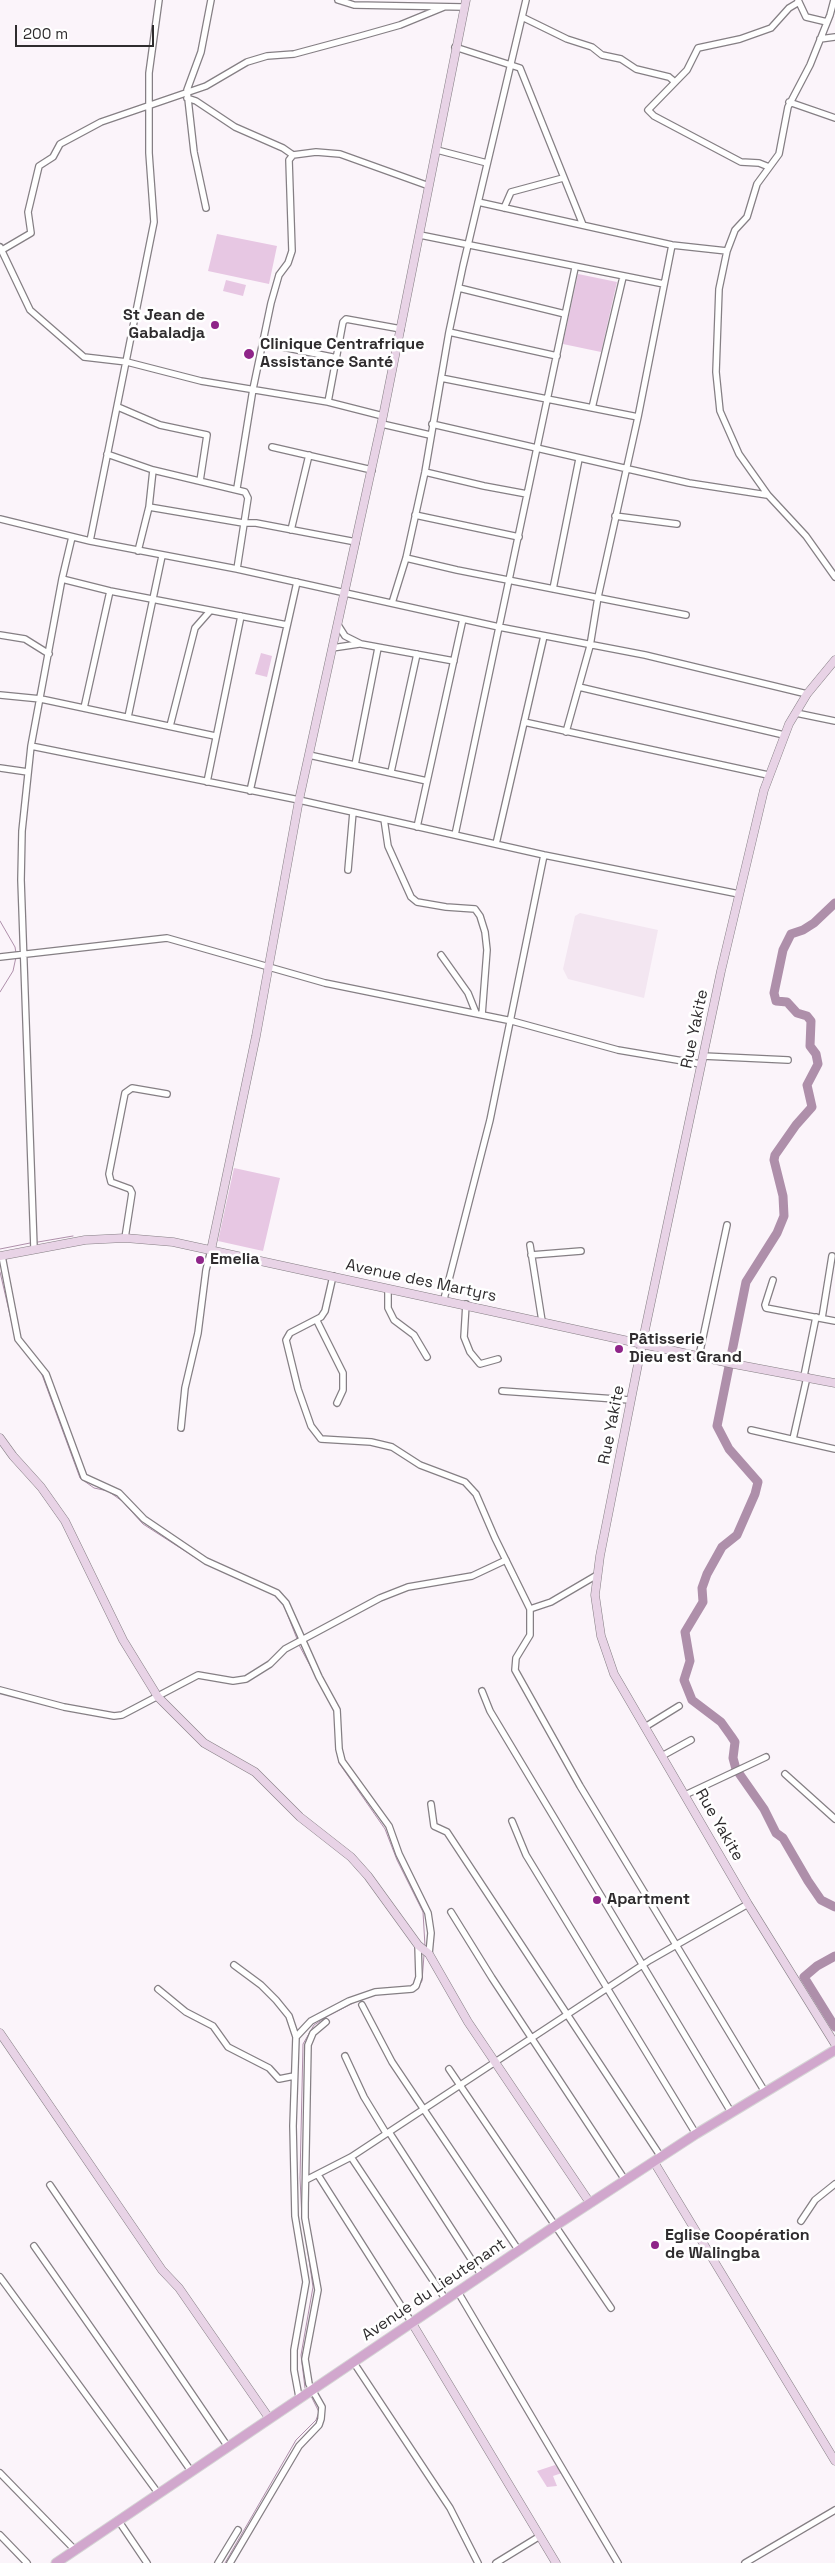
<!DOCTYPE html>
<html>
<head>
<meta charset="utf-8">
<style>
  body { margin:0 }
  #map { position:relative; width:835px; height:2563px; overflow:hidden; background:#fbf4fa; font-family:"Space Grotesk",sans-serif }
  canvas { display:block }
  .scale { position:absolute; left:15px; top:25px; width:139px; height:22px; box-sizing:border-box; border:2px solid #2f2c2e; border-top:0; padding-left:6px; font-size:15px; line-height:18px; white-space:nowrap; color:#2f2c2e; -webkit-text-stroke:4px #fff; paint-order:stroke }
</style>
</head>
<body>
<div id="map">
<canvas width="835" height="2563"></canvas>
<div class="scale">200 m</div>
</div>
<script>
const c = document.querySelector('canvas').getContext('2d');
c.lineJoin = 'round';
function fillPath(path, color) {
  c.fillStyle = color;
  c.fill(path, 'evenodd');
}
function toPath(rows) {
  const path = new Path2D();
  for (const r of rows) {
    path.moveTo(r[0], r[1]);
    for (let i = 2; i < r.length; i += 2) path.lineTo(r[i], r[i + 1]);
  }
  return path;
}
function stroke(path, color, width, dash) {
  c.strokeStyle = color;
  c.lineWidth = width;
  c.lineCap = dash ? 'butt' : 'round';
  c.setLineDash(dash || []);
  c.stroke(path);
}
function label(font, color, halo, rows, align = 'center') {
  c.font = font + ' "Space Grotesk",sans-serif';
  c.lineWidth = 5;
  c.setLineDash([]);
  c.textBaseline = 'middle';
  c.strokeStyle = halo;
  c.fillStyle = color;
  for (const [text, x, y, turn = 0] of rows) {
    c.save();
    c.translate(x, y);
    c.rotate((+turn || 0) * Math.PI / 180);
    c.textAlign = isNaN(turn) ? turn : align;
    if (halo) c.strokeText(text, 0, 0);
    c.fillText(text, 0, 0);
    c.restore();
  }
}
fillPath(toPath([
  [580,913,658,930,644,998,568,979,563,969,575,916]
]), '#f3e6f1');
fillPath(toPath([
  [217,234,277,246,269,284,208,271],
  [578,274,617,282,601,352,563,344],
  [226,280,246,285,243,296,223,291],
  [261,653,272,656,267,677,255,674],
  [234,1168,280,1178,263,1251,218,1241],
  [555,2465,562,2473,553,2476,557,2486,547,2487,537,2471]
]), '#e7c7e3');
stroke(toPath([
  [0,921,15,947,16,953],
  [0,992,13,971,16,957],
  [38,1242,73,1236],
  [0,1249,30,1243],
  [0,1272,13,1328],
  [17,1341,36,1365],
  [41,1372,80,1478,94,1488,108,1491,122,1501,143,1524,202,1562],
  [208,1565,264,1590],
  [283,1603,297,1639],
  [299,1645,335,1712],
  [336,1739,339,1763,385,1829,397,1860,423,1912,425,1946],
  [418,1987,422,1981,424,1955],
  [302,2219,300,2178,303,2044,314,2025,328,2016,359,2000],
  [305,2232,313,2287,301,2355,305,2388],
  [225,2563,296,2440,316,2420,319,2412,311,2396]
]), '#ae8faa', 1);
stroke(toPath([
  [835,903,814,923,803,930,791,934,783,950,774,993,776,1001,787,1002,797,1013,807,1016,811,1021,810,1046,816,1054,818,1064,807,1085,812,1107,796,1125,775,1155,774,1160,783,1196,784,1216,777,1233,746,1282,717,1426,729,1449,758,1482,755,1494,737,1535,722,1547,707,1574,702,1588,703,1602,685,1632,690,1661,684,1680,692,1700,721,1722,731,1736,735,1742,733,1758,736,1769,764,1809,776,1833,783,1838,808,1881,821,1900,835,1907],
  [835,1956,817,1966,804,1977,835,2027]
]), '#ae8faa', 9);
const street = toPath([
  [338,0,354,5,463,7],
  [798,0,806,17,827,22],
  [834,0,830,15,810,65,788,107,779,154,757,184,747,217,735,230,727,251,719,289,716,372,720,411,739,454,768,495,806,536,835,577],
  [522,17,567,39,592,47,602,55,621,59,636,69,669,77,675,82],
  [820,39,835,37],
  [455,47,520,68,583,225],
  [187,98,196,101,235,127,283,148,293,155,316,152,340,154,429,186],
  [789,102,835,118],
  [437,150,487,163],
  [769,167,759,163,741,162,654,116,648,110,687,70,698,48,740,39,771,28,789,8,799,2],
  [478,202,672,245,727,251],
  [206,208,194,152,187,90,201,52,211,0],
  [504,208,511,192,563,178],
  [420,235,664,284],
  [0,247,30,310,84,357,127,362,201,381,328,402,383,416],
  [2,250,31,233,28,212,39,166,53,157,60,144,101,122,206,86,247,62,267,56,294,54,361,36,400,25,444,7],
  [459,288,565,314],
  [449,332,557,356],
  [263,343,337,358],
  [441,378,638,417],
  [328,402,343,322,346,319,401,329],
  [118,407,160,425,207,435,200,481],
  [592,408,623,277],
  [382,424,430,435],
  [432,424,689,483,767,495],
  [272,447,372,470],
  [107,454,153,470,245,492,248,498,237,569],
  [425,472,484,486,527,494],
  [237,488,253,389,271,303,279,275,288,263,292,251,289,160,293,155],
  [149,507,243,523,256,523,356,542],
  [415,515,519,537],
  [615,516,677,524],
  [0,519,90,541,237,569,499,627,645,655,807,694],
  [291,530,309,455],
  [90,541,154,222,149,153,149,73,159,0],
  [138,551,149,507,153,470],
  [406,558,457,570,686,615],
  [62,579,110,591,287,625],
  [553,589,579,459],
  [392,603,406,558,425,472,449,332,463,266,526,0],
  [338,625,345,636,361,644,454,661],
  [0,635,25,639,49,654],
  [332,648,359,644],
  [579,687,784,735],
  [0,695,41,699,215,736],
  [84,708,110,591],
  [796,713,835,721],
  [128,717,162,556],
  [524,722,768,775],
  [170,726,195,628,210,611],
  [566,732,590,646,598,597,638,417,672,245],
  [31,746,299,800,544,855,739,894],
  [309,755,427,781],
  [355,765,378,648],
  [0,768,28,772],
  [391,772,417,654],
  [207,782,241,616],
  [250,791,297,582],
  [384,819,388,846,411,897,417,902,446,907,475,909,480,916,485,932,487,950,482,1015],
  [417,827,463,619],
  [455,835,575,268],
  [496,844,544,636],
  [348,870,353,812],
  [441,955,468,993,476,1013],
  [0,957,167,938,325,983,512,1021,618,1050,701,1064],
  [703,1056,788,1060],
  [125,1238,132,1193,130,1189,111,1182,109,1174,125,1093,132,1088,167,1094],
  [530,1245,542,1321],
  [34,1248,21,880,22,831,31,746,62,579,72,537],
  [531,1255,581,1251],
  [2,1256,18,1339,46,1374,84,1477,119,1493,144,1519,206,1561,277,1593,286,1603,319,1677,337,1710,339,1749,342,1761,389,1826,399,1854,428,1913,431,1933,429,1954],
  [333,1276,325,1311,321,1317,290,1333,286,1340,298,1389,311,1426,321,1439,371,1442,392,1447,420,1465,465,1482,476,1494,495,1538,530,1609,530,1635,516,1658,515,1670,580,1786,765,2092],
  [773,1280,765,1305,766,1308,835,1321],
  [388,1289,388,1308,394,1320,414,1335,427,1357],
  [444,1299,490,1120,544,855],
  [466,1304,464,1337,470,1352,480,1364,498,1359],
  [822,1318,832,1256],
  [317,1321,343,1373,343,1390,337,1403],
  [699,1356,727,1225],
  [804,1376,816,1317],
  [502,1391,630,1400],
  [181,1428,185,1388,198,1333,206,1270,211,1250],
  [751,1430,835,1449],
  [793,1439,807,1377],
  [530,1609,551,1602,597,1575],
  [0,1690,64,1707,114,1716,122,1715,198,1675,233,1681,246,1679,270,1664,285,1649,380,1598,408,1587,472,1576,506,1560],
  [482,1691,490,1711,731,2112],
  [645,1727,679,1706],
  [662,1756,691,1740],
  [785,1774,835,1819],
  [685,1795,766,1757],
  [431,1804,434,1826,447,1832,661,2157],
  [512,1821,526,1855,696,2134],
  [451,1912,492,1978,625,2180],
  [234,1965,261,1985,276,2000,289,2016,296,2037],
  [158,1989,186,2012,213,2026,228,2047,269,2068,279,2079,294,2076],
  [362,2005,392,2062,519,2251],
  [345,2056,364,2097,386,2133],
  [449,2069,611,2308],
  [389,2132,482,2276],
  [351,2157,446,2300],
  [318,2175,412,2323],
  [306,2180,351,2157,650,1960,748,1904],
  [50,2185,228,2447],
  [801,2221,815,2200,835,2184],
  [34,2246,191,2471],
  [0,2277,158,2493],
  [458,2292,618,2563],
  [354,2363,450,2508,478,2563],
  [299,2397,294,2370,294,2350,306,2282,295,2216,293,2126,296,2037,311,2021,349,2001,375,1992,412,1989,416,1986,419,1977,418,1945],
  [0,2473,75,2550],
  [118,2520,147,2563],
  [0,2535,27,2563],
  [218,2563,238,2530],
  [230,2563,299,2446,319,2425,321,2419,322,2407,309,2384,305,2359,318,2290,305,2218,305,2204,308,2045,313,2033,326,2022],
  [496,2563,540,2536],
  [745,2563,835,2510]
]);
const secondary = toPath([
  [835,660,807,694,789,724,764,790,721,971,642,1344,600,1556,595,1595,601,1636,614,1674,748,1904,835,2044],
  [211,1250,256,1036,299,800,383,416,466,0],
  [0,1256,85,1240,125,1238,173,1242,734,1364,835,1383],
  [0,1438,13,1456,41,1487,65,1521,123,1640,158,1697,204,1743,255,1772,300,1817,351,1857,368,1876,418,1945,429,1954,468,2022,590,2203],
  [0,2033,162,2270,179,2288,269,2418],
  [654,2162,835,2461],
  [412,2323,556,2563]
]);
const primary = toPath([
  [56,2563,555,2226,696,2134,835,2050]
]);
stroke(street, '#857f84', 8);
stroke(secondary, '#857f84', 9);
stroke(primary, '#d5d5d5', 11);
stroke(street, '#fff', 5.5);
stroke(secondary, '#e8d3e6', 8);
stroke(primary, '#d1a7cd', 9);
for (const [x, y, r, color] of [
  [215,325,5,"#8f2589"],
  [249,354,6,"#8f2589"],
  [200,1260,5,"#8f2589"],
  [619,1349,5,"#8f2589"],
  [597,1900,5,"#8f2589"],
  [655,2245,5,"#8f2589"]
]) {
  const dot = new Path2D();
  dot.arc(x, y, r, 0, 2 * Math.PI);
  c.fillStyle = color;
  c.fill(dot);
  stroke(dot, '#fff', 2);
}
label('bold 16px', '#2f2c2e', '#fff', [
  ["St Jean de",205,316,"right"],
  ["Gabaladja",205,334,"right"],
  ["Clinique Centrafrique",260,345],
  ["Assistance Santé",260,363],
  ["Emelia",210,1260],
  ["Pâtisserie",629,1340],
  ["Dieu est Grand",629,1358],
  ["Apartment",607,1900],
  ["Eglise Coopération",665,2236],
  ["de Walingba",665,2254]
], 'left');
label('16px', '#2f2c2e', '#fff', [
  ["Rue Yakite",695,1029,-78],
  ["Avenue des Martyrs",421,1281,12],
  ["Rue Yakite",612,1425,-79],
  ["Rue Yakite",719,1825,60],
  ["Avenue du Lieutenant",434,2290,-34]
]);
</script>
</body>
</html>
